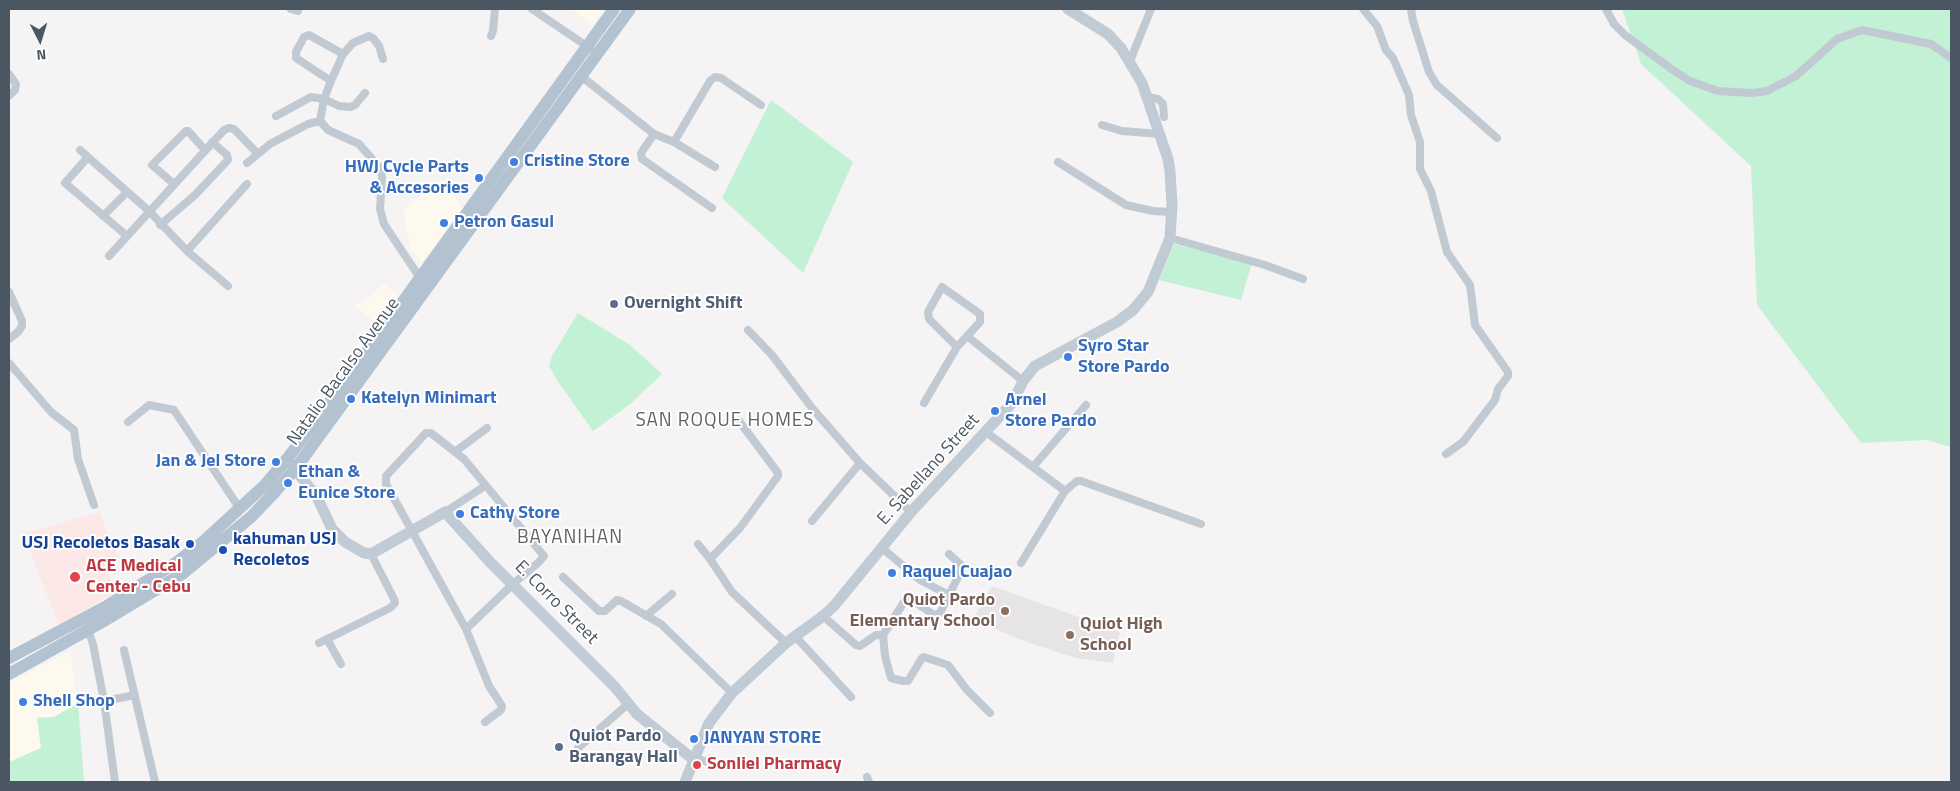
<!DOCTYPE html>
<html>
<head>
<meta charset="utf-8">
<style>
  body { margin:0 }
  #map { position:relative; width:1960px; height:791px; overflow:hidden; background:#f5f3f3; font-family:"Titillium Web",sans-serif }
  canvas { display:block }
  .frame { position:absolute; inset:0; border:10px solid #4a5661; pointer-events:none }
  .north { position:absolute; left:15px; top:15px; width:50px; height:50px; -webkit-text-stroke:4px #fff; paint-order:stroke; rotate:175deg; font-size:14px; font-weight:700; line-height:20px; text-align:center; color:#4a5661 }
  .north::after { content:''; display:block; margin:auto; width:18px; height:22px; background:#4a5661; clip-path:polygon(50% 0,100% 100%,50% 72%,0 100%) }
</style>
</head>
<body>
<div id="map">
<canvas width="1960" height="791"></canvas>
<div class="frame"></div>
<div class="north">N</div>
</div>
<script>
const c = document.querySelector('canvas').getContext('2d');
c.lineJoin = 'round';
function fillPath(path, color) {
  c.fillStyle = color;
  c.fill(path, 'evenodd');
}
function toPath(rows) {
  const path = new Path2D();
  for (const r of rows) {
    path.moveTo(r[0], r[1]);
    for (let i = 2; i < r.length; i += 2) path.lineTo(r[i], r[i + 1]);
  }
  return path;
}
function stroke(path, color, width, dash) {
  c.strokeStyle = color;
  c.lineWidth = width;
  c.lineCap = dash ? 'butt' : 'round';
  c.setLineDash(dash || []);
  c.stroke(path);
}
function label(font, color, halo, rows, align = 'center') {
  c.font = font + ' "Titillium Web",sans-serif';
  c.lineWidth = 4;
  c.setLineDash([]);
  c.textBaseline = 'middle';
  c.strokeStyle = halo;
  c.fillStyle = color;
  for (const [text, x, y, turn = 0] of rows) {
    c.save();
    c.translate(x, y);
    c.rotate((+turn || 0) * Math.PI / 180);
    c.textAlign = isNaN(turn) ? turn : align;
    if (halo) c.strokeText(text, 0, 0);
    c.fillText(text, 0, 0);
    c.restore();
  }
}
fillPath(toPath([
  [571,9,605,9,593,25],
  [440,179,463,208,422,262,410,250,403,210],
  [384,284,398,296,378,324,355,306,364,302],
  [70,651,78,703,54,717,37,718,41,748,9,762,9,683]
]), '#fdf9ef');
fillPath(toPath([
  [992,586,1120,632,1113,663,1075,658,1018,639,973,619]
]), '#e6e4e5');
fillPath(toPath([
  [99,512,119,558,103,565,117,591,59,625,23,534]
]), '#fce8e6');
fillPath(toPath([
  [1622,9,1951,9,1951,447,1927,440,1861,443,1757,305,1751,166,1641,64],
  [771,100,853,162,803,273,722,198],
  [1174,244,1252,263,1241,300,1159,280],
  [578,313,630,345,662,374,629,405,593,431,557,380,549,366,552,356],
  [78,703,84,782,9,782,9,762,41,748,37,718,54,717]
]), '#c3f1d5');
stroke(toPath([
  [291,9,298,11],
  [532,9,591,49],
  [1363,9,1377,26,1386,50,1393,58,1409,95,1411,115,1420,142,1420,169,1431,191,1447,252,1470,285,1475,325,1508,372,1508,376,1498,389,1495,400,1463,442,1446,454],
  [1411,9,1413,21,1429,72,1437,85,1497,138],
  [1606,9,1614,24,1625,35,1673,70,1690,81,1718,91,1752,93,1767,91,1796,76,1837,39,1862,30,1931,44,1951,58],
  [491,36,493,31,495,9],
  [1130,61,1151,9],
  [9,74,16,84,15,90,9,96],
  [581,76,654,134,674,142,715,167],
  [331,81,296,58,296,52,304,37,309,35,343,54],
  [1148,97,1158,99,1163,104,1164,117],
  [276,116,311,97,324,99,339,106,350,107,355,105,365,93],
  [320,121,324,99,331,81,343,54,353,43,369,36,373,38,379,46,383,59],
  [1102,125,1122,131,1160,134],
  [654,134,641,153,642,159,712,208],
  [674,142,710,81,715,77,721,78,761,105],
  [80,150,149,211,187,251,228,286],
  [88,157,65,183,127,236],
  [1058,162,1126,205,1153,211,1171,212],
  [247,163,270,144,308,124,320,121,328,130,359,144,380,168,382,177,380,209,384,224,420,278],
  [174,184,152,165,186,131,188,131,205,150],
  [103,216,127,192],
  [160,225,195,195,228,160,227,155,212,142],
  [1170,238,1265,265,1303,279],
  [187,251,247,184],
  [109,256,224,130,229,128,234,129,257,153],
  [9,292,22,321,22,326,18,332,9,339],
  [748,330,772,355,812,408,860,463,911,512],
  [967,336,1023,381],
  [9,363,51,412,74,430,78,459,94,505],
  [924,403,957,347,980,322,980,314,942,287,928,312,929,319,957,347],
  [128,422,149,405,174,410,240,509],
  [986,432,1065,491],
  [456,451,487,428],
  [1033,467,1086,405],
  [445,512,485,486],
  [812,521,860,463],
  [698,544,710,559,732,592,786,643],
  [882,548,920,580,949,595],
  [949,554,962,566,962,569,940,613,934,615,912,600,904,602,883,635,885,656,891,678,903,681,908,681,922,658,924,657,948,665,967,690,990,713],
  [710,559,740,528,778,476,778,473,739,421],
  [1021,563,1065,491,1077,481,1081,481,1201,524],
  [563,577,599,611,605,611,617,600,621,601,661,624,732,693],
  [646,616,672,594],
  [823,616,856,645,860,646,876,635,883,635],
  [466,629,513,584,539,562,544,556,464,459,431,433,426,433,386,476,386,484,466,629,489,686,502,706,501,710,485,722],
  [88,630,93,644,104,701,115,782],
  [795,636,851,697],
  [327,639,341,664],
  [319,643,390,608,395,603,394,599,371,554],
  [124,650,155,782],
  [104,701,135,695],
  [578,748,629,703],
  [695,758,716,765],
  [867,777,869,782]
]), '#c1cad2', 8);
stroke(toPath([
  [290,463,317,497,332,529,345,542,364,553,371,554,445,512,490,562,614,686,637,714,694,760],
  [685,782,709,723,732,693,786,643,823,616,834,606,911,512,1013,402,1023,381,1035,366,1117,322,1133,310,1148,292,1170,238,1172,205,1170,171,1168,159,1142,83,1121,48,1108,34,1068,9]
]), '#c1cbd6', 11);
stroke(toPath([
  [9,658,105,607,177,562,204,541,265,485,287,459,342,386,614,9],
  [9,674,102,622,182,574,251,517,274,493,296,468,630,9]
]), '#b3c2d1', 12);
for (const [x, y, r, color] of [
  [514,162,5,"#3f7fe0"],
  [479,178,5,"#3f7fe0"],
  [444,223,5,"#3f7fe0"],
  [614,304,5,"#5c6f8a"],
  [1068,357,5,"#3f7fe0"],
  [351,399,5,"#3f7fe0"],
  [995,411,5,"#3f7fe0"],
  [276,462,5,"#3f7fe0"],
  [288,483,5,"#3f7fe0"],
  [460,514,5,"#3f7fe0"],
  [190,544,5,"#1a4fb4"],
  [223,550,5,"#1a4fb4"],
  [892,573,5,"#3f7fe0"],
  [75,577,6,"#e0444e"],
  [1005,611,5,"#8d6e63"],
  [1070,635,5,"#8d6e63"],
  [23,702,5,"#3f7fe0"],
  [694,739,5,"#3f7fe0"],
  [559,747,5,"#5c6f8a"],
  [697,765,5,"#e0444e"]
]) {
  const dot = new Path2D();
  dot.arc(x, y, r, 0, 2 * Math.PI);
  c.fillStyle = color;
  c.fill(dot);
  stroke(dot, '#fff', 2);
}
label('bold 18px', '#366cbe', '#fff', [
  ["Cristine Store",524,162],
  ["HWJ Cycle Parts",469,168,"right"],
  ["& Accesories",469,189,"right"],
  ["Petron Gasul",454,223],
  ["Syro Star",1078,347],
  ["Store Pardo",1078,368],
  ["Katelyn Minimart",361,399],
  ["Arnel",1005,401],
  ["Store Pardo",1005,422],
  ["Jan & Jel Store",266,462,"right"],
  ["Ethan &",298,473],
  ["Eunice Store",298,494],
  ["Cathy Store",470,514],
  ["Raquel Cuajao",902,573],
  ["Shell Shop",33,702],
  ["JANYAN STORE",704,739]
], 'left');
label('bold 18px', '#4e5e75', '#fff', [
  ["Overnight Shift",624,304],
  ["Quiot Pardo",569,737],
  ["Barangay Hall",569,758]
], 'left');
label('18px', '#4a5661', '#fff', [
  ["Natalio Bacalso Avenue",344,372,-54],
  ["E. Sabellano Street",929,470,-48],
  ["E. Corro Street",556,603,45]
]);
label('bold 18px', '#164399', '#fff', [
  ["kahuman USJ",233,540],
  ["Recoletos",233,561],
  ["USJ Recoletos Basak",180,544,"right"]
], 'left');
label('bold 18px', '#be3a42', '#fff', [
  ["ACE Medical",86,567],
  ["Center - Cebu",86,588],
  ["Sonliel Pharmacy",707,765]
], 'left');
label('bold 18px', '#785e54', '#fff', [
  ["Quiot Pardo",995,601],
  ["Elementary School",995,622],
  ["Quiot High",1080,625,"left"],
  ["School",1080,646,"left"]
], 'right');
c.letterSpacing = '1px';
label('19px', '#5f6368', '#fff', [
  ["SAN ROQUE HOMES",725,421],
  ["BAYANIHAN",570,538]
]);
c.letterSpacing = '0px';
</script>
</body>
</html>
